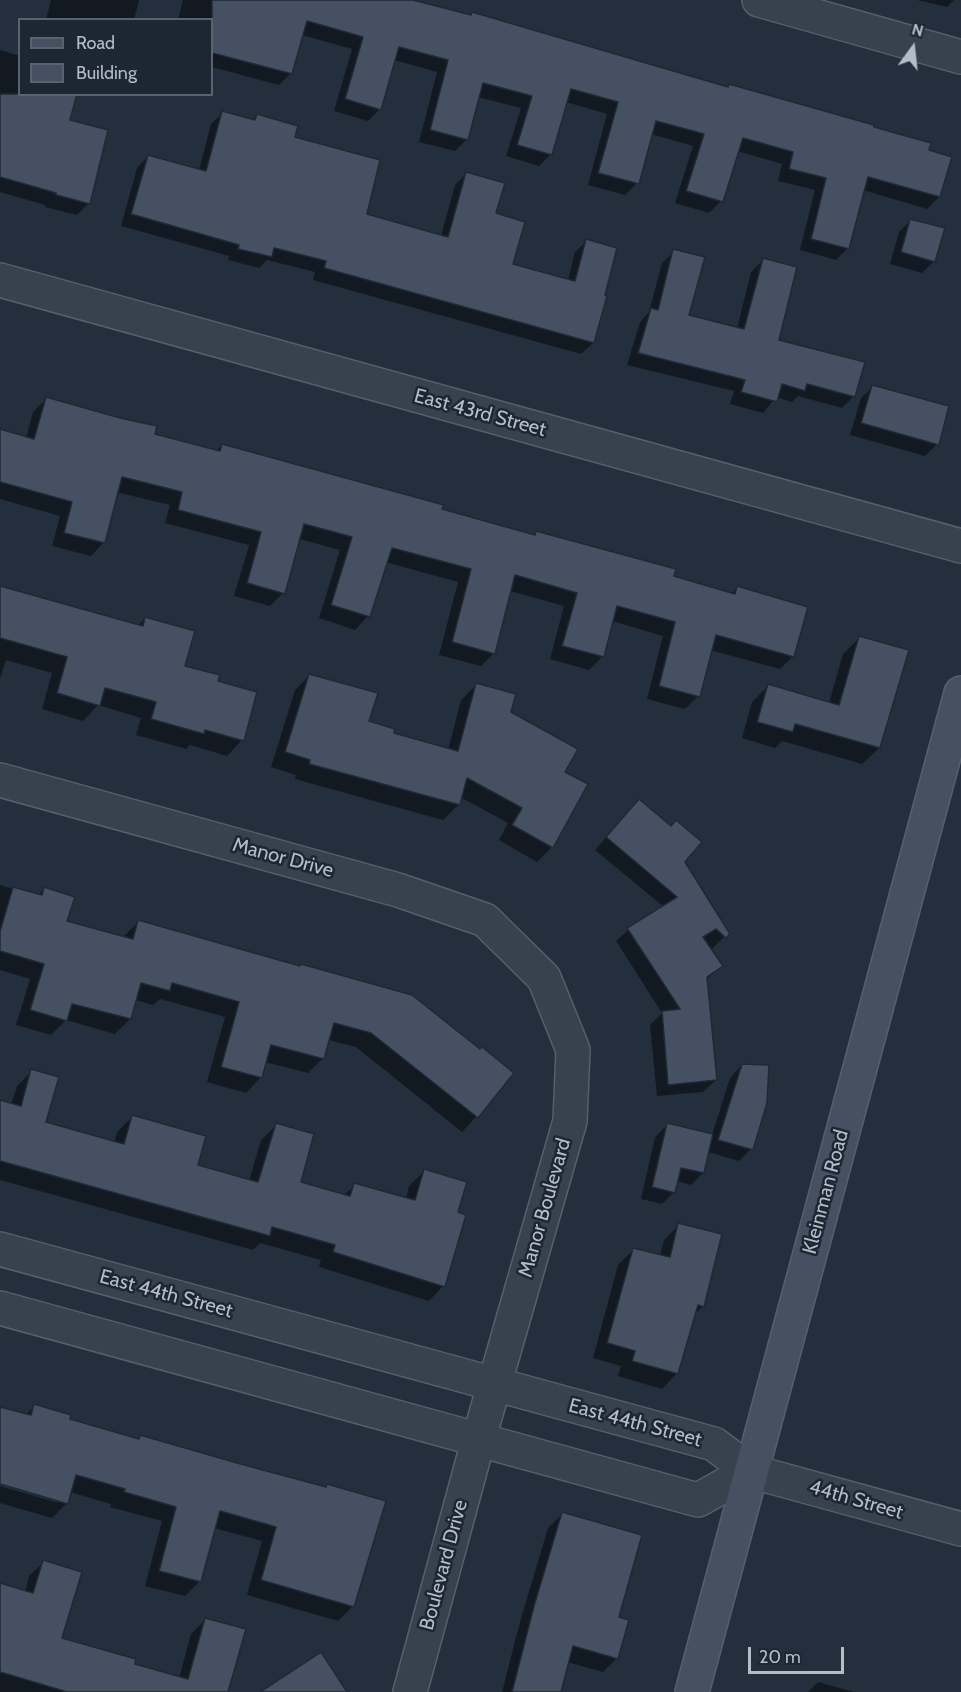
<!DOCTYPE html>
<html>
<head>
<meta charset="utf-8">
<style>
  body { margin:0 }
  #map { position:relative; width:961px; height:1692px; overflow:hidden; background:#242f3e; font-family:Cabin,sans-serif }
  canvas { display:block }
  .legend { position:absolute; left:18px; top:18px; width:195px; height:78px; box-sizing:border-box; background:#1d2633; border:2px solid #59626f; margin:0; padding:8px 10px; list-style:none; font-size:18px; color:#b4bcc9 }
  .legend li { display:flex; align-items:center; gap:12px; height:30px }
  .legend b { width:30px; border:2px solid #59626f }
  .north { position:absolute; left:883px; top:18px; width:60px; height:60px; -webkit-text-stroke:4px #1d2633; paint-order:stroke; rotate:15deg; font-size:16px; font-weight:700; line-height:24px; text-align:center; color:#b4bcc9 }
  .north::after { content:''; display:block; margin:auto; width:21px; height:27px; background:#b4bcc9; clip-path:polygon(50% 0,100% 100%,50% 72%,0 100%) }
  .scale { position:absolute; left:748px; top:1647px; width:96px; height:27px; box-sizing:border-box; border:3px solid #b4bcc9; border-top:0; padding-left:8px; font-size:18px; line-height:21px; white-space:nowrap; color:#b4bcc9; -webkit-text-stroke:4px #1d2633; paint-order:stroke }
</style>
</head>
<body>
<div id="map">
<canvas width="961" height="1692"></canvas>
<ul class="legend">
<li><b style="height:8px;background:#465061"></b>Road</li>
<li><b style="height:16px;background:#455162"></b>Building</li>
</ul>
<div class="north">N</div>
<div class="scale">20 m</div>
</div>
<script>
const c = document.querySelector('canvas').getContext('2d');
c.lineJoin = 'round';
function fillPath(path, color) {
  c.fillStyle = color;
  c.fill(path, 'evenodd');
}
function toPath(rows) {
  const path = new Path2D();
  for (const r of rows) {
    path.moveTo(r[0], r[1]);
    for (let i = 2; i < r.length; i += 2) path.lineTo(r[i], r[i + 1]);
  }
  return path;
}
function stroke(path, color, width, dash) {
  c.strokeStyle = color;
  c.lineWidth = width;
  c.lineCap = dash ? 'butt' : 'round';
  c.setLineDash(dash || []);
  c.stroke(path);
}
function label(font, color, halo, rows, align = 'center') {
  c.font = font + ' Cabin,sans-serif';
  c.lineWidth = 5;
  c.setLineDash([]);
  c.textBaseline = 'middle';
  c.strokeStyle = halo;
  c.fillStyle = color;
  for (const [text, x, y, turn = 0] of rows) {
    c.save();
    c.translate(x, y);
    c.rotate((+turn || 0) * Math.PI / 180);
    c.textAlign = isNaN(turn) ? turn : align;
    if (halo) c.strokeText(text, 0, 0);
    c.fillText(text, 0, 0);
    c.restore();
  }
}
fillPath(toPath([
  [51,0,139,0,134,20,46,20],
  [183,0,407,0,469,16,472,13,872,128,927,151,939,197,927,209,863,190,848,248,836,260,800,250,815,190,778,181,782,164,737,151,721,201,709,213,675,203,693,146,651,134,637,183,625,195,588,185,607,114,566,102,551,154,539,166,506,156,521,108,478,97,467,139,455,151,419,142,437,72,394,60,380,109,368,121,334,111,352,49,302,35,291,73,279,85,212,67,212,20,178,20],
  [917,0,954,0,947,7],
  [0,50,20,56,20,94,89,203,77,215,45,207,45,205,0,192],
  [223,113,252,121,257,116,294,138,365,215,441,236,455,185,466,174,494,214,511,265,568,280,575,252,587,241,603,296,605,297,593,343,581,354,313,280,315,272,267,260,259,268,228,260,229,256,121,226,137,168,148,156,199,170,211,124],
  [911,220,934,261,922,273,890,264,899,232],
  [674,251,687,316,737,329,751,272,763,260,777,341,854,396,842,408,798,396,792,402,776,397,763,413,730,404,734,391,627,365,640,322,649,312,662,263],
  [873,386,937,444,925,456,850,435,861,398],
  [46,399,153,436,216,451,222,445,533,536,537,532,672,577,731,594,737,588,793,656,780,669,710,650,698,696,685,709,647,699,663,636,612,621,602,657,589,670,550,659,564,606,510,591,494,653,481,666,439,655,458,582,385,562,368,616,355,630,319,618,340,550,299,539,283,593,270,606,234,596,249,545,165,523,170,505,116,492,104,542,91,556,52,546,60,516,0,499,0,431,26,438,33,412],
  [0,587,138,626,145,618,184,667,216,682,242,740,227,756,190,745,186,749,136,735,141,718,98,705,83,721,42,709,52,673,6,660,0,679],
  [860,637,879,748,862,764,782,741,775,748,742,738,752,702,768,686,829,703,843,654],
  [310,675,368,722,393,734,448,750,461,700,476,685,509,713,552,847,537,862,499,840,508,823,460,797,458,805,443,820,295,779,296,775,271,767,295,690],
  [639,801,683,862,728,933,711,950,721,966,706,980,716,1080,703,1092,657,1096,650,1025,662,1013,616,941,628,930,664,907,595,850],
  [0,885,37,896,44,889,65,923,123,937,138,922,480,1051,512,1073,476,1117,462,1132,356,1047,328,1040,323,1058,308,1073,265,1062,260,1078,246,1093,207,1082,225,1017,160,999,153,1005,135,1000,130,1019,115,1034,66,1020,51,1035,16,1025,30,979,0,970],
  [742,1065,751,1149,739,1161,708,1152,703,1173,691,1185,677,1181,674,1192,662,1204,641,1199,655,1137,667,1125,712,1135,730,1078],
  [32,1071,44,1123,114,1143,117,1132,132,1117,196,1166,249,1181,261,1140,276,1125,299,1183,344,1195,355,1185,406,1199,409,1186,424,1171,456,1213,443,1286,429,1301,319,1267,321,1260,260,1243,253,1250,0,1180,0,1102,11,1105,17,1086],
  [679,1225,703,1306,694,1315,677,1373,662,1389,618,1376,621,1366,593,1358,618,1265,634,1249,660,1256,664,1240],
  [35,1406,68,1420,137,1440,141,1437,237,1465,353,1606,338,1621,247,1595,262,1541,214,1528,200,1581,185,1596,145,1586,162,1521,110,1507,111,1504,70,1492,67,1503,52,1518,0,1503,0,1486,59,1503,59,1499,0,1483,0,1408,25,1415],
  [562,1514,617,1618,617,1658,603,1672,567,1662,559,1692,502,1692,520,1622,548,1528],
  [44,1562,60,1639,133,1665,179,1678,191,1634,206,1619,224,1692,0,1692,0,1585,25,1592,29,1576],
  [818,1682,854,1692,808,1692]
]), '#0007');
const building = toPath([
  [212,0,413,0,471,15,472,12,728,87,729,84,874,125,874,127,931,143,929,150,952,157,940,197,868,177,849,249,811,239,826,178,789,169,793,152,743,138,723,202,686,191,704,134,656,121,639,184,598,173,618,102,571,89,552,155,517,145,532,96,483,83,468,140,430,130,448,60,399,47,381,110,345,99,363,37,307,21,292,74,212,53,212,0],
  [0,94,77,94,70,120,108,130,90,204,56,195,56,193,0,177,0,94],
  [222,111,255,120,257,114,298,126,295,137,380,160,367,214,448,237,466,172,505,183,496,213,525,222,513,264,575,281,586,239,617,248,605,295,607,296,594,343,324,268,326,261,274,248,272,257,238,249,239,245,131,214,148,155,206,171,222,111],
  [910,219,945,228,935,262,901,252,910,219],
  [673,249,705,257,689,315,744,329,763,258,797,267,779,340,865,362,855,397,807,384,805,391,782,384,777,402,741,392,745,380,638,353,651,308,658,310,673,249],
  [872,385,949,406,939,445,861,423,872,385],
  [46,397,120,418,157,426,155,434,220,451,222,444,444,505,442,509,535,535,536,531,676,569,674,576,735,594,737,586,808,607,794,657,716,635,700,697,659,686,675,622,617,606,604,657,562,646,577,593,515,575,495,654,452,642,471,569,392,548,370,617,331,605,352,537,304,524,285,594,247,583,261,532,178,510,182,492,122,477,105,543,64,533,72,502,0,482,0,429,34,439,46,397],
  [0,586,143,626,145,617,195,631,185,666,220,675,218,681,257,692,244,741,205,730,204,734,151,719,156,702,105,688,100,706,57,693,67,657,0,638,0,586],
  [859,636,909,650,880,748,795,724,793,732,757,722,768,684,839,705,859,636],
  [309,674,378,693,369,721,395,729,394,733,458,751,476,683,516,694,511,712,578,749,565,772,588,784,553,848,512,825,522,808,467,778,460,805,309,764,310,760,285,752,309,674],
  [639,799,671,826,676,820,702,842,685,862,730,934,726,938,716,929,703,937,723,966,707,977,717,1080,668,1085,662,1011,680,1009,627,928,677,897,606,837,639,799],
  [13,887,42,895,44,887,75,897,67,921,133,939,138,920,300,966,301,964,412,995,480,1049,482,1047,514,1073,478,1118,371,1033,334,1023,324,1059,271,1045,262,1078,221,1067,239,1002,172,983,170,991,141,983,131,1019,72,1004,67,1021,30,1010,44,964,0,951,0,931,13,887],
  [742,1064,769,1065,767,1103,753,1150,718,1140,742,1064],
  [31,1069,59,1077,46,1122,124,1144,132,1115,206,1136,198,1165,258,1182,276,1123,314,1134,301,1182,350,1196,354,1183,415,1200,424,1169,467,1182,458,1212,466,1215,445,1287,333,1252,335,1245,272,1227,270,1236,0,1161,0,1100,21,1106,31,1069],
  [667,1123,713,1134,704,1173,681,1168,675,1193,652,1187,667,1123],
  [678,1223,722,1234,704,1307,698,1305,678,1374,632,1361,635,1351,607,1343,633,1248,670,1257,678,1223],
  [34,1404,71,1415,70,1419,139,1439,140,1435,237,1463,326,1487,327,1484,386,1501,354,1607,261,1580,276,1527,220,1511,201,1582,159,1571,176,1507,124,1492,125,1489,76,1475,68,1504,0,1484,0,1407,31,1415,34,1404],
  [562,1512,642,1535,619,1617,629,1620,618,1659,573,1646,561,1692,512,1692,534,1606,562,1512],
  [43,1560,82,1572,62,1638,136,1659,135,1664,188,1679,205,1618,246,1629,228,1692,67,1692,0,1672,0,1583,33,1593,43,1560],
  [321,1652,347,1692,260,1692,321,1652]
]);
fillPath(building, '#455162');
stroke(building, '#1f2835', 1.5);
const street = toPath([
  [759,0,961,57],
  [0,280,961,546],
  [0,780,398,890,485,920,544,978,573,1050,570,1121,479,1438,410,1692],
  [0,1249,714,1444,750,1471,961,1529],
  [0,1308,698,1500,750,1471]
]);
const secondary = toPath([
  [692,1692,961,693]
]);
stroke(street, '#565f6c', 36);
stroke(secondary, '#565f6c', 36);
stroke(street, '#38414e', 33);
stroke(secondary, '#465061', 33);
label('20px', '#b4bcc9', '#1d2633', [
  ["East 43rd Street",480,413,15],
  ["Manor Drive",283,858,15],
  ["Kleinman Road",826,1192,-75],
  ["Manor Boulevard",545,1208,-74],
  ["East 44th Street",166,1294,15],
  ["East 44th Street",635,1423,15],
  ["44th Street",856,1500,16],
  ["Boulevard Drive",444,1565,-75]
]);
</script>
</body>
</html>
